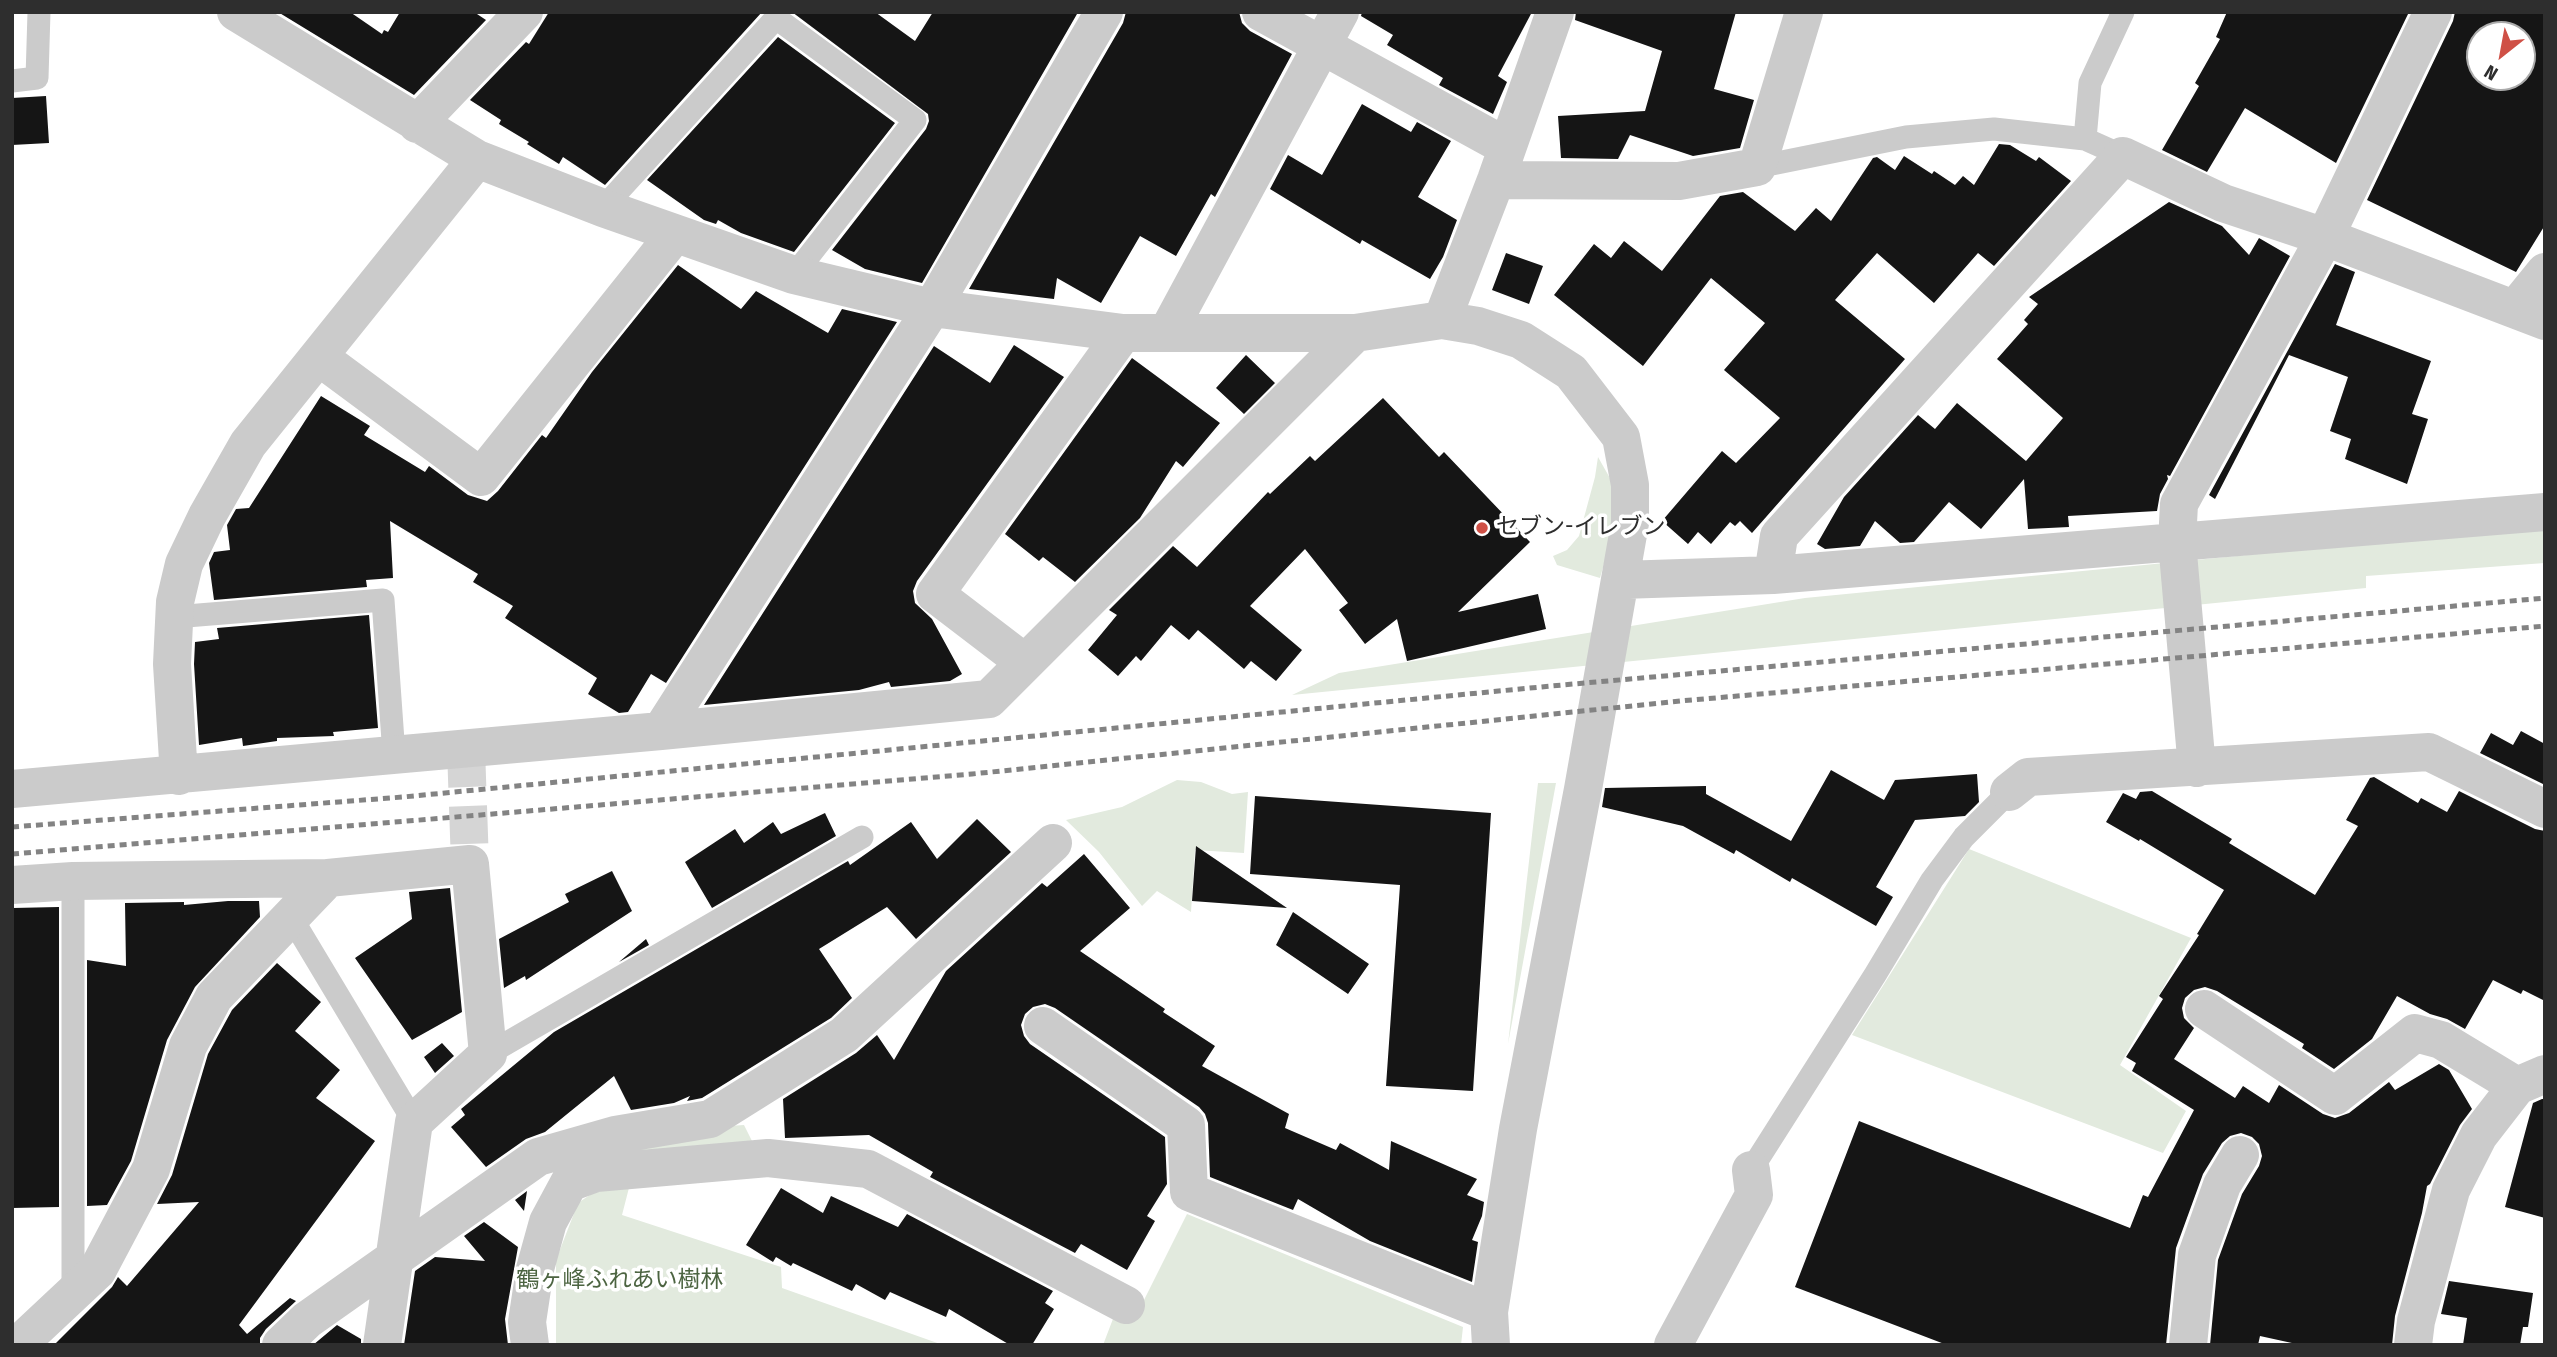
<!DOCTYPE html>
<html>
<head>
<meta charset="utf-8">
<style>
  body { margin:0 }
  #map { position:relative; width:2557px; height:1357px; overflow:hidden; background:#fff; font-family:"Fira Sans Condensed",sans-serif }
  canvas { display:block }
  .frame { position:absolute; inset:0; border:14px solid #2e2e2e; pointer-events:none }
  .north { position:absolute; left:2466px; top:21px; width:70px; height:70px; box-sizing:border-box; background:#fff; border:2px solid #ababab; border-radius:50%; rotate:211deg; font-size:19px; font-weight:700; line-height:28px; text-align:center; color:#2e2e2e }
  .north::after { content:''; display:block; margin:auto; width:24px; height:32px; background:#cf5046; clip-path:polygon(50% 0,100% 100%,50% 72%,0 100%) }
</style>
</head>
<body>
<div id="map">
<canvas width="2557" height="1357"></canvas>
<div class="frame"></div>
<div class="north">N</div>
</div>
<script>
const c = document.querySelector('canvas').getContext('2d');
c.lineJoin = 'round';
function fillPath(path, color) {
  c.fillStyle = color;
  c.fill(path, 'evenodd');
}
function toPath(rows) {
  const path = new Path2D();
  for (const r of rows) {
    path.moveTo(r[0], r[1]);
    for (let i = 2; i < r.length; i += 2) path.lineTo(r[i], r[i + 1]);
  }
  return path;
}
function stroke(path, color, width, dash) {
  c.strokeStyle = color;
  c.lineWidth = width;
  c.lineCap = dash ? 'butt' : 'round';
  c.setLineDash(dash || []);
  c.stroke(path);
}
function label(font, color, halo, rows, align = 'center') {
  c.font = font + ' "Fira Sans Condensed","Noto Sans JP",sans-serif';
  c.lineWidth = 7;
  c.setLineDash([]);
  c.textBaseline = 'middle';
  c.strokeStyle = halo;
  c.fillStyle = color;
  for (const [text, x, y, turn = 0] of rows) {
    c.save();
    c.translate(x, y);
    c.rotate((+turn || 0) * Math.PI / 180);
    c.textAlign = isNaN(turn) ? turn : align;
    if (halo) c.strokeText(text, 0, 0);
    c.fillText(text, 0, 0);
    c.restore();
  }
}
fillPath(toPath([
  [1598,457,1611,480,1614,528,1600,578,1557,565,1553,556,1567,550,1579,536,1595,477],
  [2545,526,2545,563,2366,576,2366,588,1292,695,1339,673,1805,598],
  [1177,780,1201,782,1232,794,1248,792,1244,853,1195,850,1191,912,1157,891,1142,906,1099,852,1066,820,1122,807],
  [1538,783,1556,783,1508,1044],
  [1969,849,2191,938,2120,1065,2186,1111,2163,1153,1852,1035],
  [744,1125,757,1151,616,1156,729,1126],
  [631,1180,622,1215,781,1267,782,1288,943,1345,556,1345,556,1260,578,1203,603,1186],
  [1187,1214,1463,1327,1461,1345,1103,1345,1116,1311,1135,1318]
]), '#e2eade');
fillPath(toPath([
  [278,12,350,12,382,34,384,30,388,32,400,12,474,12,486,20,414,95],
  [549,12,762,12,605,185,563,157,559,164,527,144,529,142,499,124,501,120,470,100,526,42,529,44],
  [792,12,875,12,915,41,933,12,1073,12,1077,14,922,283,865,269,832,250,926,129,929,121,928,114],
  [1126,12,1239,12,1242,23,1250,31,1292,54,1215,197,1211,194,1176,256,1140,236,1101,303,1057,278,1054,299,969,289,1123,23],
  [1362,12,1532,12,1498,76,1507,82,1493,114,1439,85,1443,78,1387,45,1393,35,1361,16],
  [1576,12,1736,12,1714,89,1754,100,1740,148,1693,156,1630,135,1618,159,1561,158,1558,116,1645,111,1662,51,1575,20],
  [2227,12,2409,12,2336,163,2245,108,2207,172,2162,150,2199,86,2195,83,2220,39,2216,37],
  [2455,12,2545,12,2545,225,2516,272,2367,200,2453,21],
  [2480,35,2522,35,2522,77,2480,77],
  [778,37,895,123,794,252,741,233,718,220,716,224,704,220,647,180],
  [46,96,49,143,12,145,12,98],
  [1362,104,1411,132,1417,122,1451,141,1418,197,1457,220,1443,257,1430,279,1362,240,1360,244,1270,189,1288,155,1322,175],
  [1999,144,2010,145,2036,161,2039,157,2071,181,1994,266,1978,253,1934,303,1877,253,1835,300,1905,359,1752,533,1740,521,1735,526,1730,522,1711,544,1698,532,1688,544,1662,521,1722,451,1736,463,1780,418,1724,370,1765,323,1711,278,1643,366,1554,295,1594,244,1611,258,1624,241,1662,271,1720,196,1743,192,1795,231,1816,208,1831,221,1873,158,1877,157,1895,170,1904,156,1932,174,1934,171,1955,185,1963,176,1974,185],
  [2169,202,2222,226,2249,255,2259,238,2290,256,2170,476,2167,475,2168,479,2160,494,2157,511,2068,516,2069,527,2028,529,2024,479,1981,529,1949,502,1914,542,1900,543,1875,521,1860,546,1825,549,1817,544,1844,497,1918,415,1935,429,1957,403,2026,461,2063,418,1997,359,2028,324,2024,320,2038,304,2029,297],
  [1506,253,1543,266,1529,304,1492,290],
  [2335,264,2355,272,2336,325,2431,361,2412,414,2428,419,2407,484,2345,459,2351,439,2330,431,2348,377,2289,355,2215,499,2209,495],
  [678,265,741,309,756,291,828,333,842,309,897,322,666,683,651,674,628,712,619,713,588,694,597,678,505,618,513,606,473,582,478,574,390,521,393,578,366,580,367,587,214,600,209,563,214,552,230,550,227,525,236,509,249,508,321,396,370,426,364,435,425,472,429,466,468,495,487,501,498,491,542,435,546,438,592,372],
  [1014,345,1064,377,917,581,913,591,915,603,932,619,962,674,950,681,891,687,889,682,859,690,704,705,934,346,990,383],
  [1246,355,1275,383,1244,414,1216,388],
  [1132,358,1220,423,1183,467,1176,461,1140,518,1075,582,1043,557,1039,561,1005,534],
  [1383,398,1439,457,1444,452,1530,542,1458,612,1538,594,1546,629,1407,661,1397,619,1365,644,1339,610,1348,603,1305,549,1250,606,1302,650,1276,681,1251,661,1244,669,1198,630,1189,640,1171,625,1141,661,1136,656,1118,676,1088,650,1117,615,1109,610,1173,546,1197,567,1268,492,1270,494,1310,456,1315,461],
  [369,615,378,728,333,732,334,736,277,738,277,741,243,746,242,738,199,745,194,664,195,642,219,639,217,628],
  [2521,731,2545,744,2545,785,2480,753,2491,733,2513,745],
  [1831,770,1884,800,1895,780,1977,774,1979,802,1965,816,1915,820,1876,887,1893,897,1876,926,1792,878,1790,882,1736,850,1734,854,1683,826,1602,807,1605,788,1706,786,1706,794,1791,841],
  [2374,777,2418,803,2421,798,2447,812,2459,791,2535,829,2545,831,2545,1001,2523,990,2521,994,2493,980,2465,1029,2447,1019,2430,1014,2397,996,2372,1039,2334,1069,2302,1048,2304,1044,2217,991,2205,987,2194,990,2185,998,2182,1008,2184,1018,2194,1028,2174,1059,2235,1098,2243,1086,2269,1103,2279,1085,2323,1114,2335,1118,2349,1113,2389,1082,2395,1090,2439,1064,2449,1070,2472,1109,2460,1125,2430,1184,2427,1186,2422,1213,2395,1316,2392,1345,2301,1345,2260,1336,2258,1345,2210,1345,2218,1260,2242,1194,2259,1166,2262,1156,2259,1144,2252,1137,2241,1133,2230,1136,2222,1143,2203,1174,2176,1248,2166,1345,1947,1345,1795,1287,1859,1121,2130,1228,2143,1195,2148,1197,2194,1110,2132,1071,2136,1063,2126,1057,2163,999,2159,996,2199,935,2197,934,2224,890,2140,839,2139,841,2106,822,2123,793,2136,799,2140,792,2152,791,2232,839,2229,843,2315,895,2358,826,2346,820,2370,778],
  [1255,796,1491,813,1473,1091,1386,1086,1400,885,1250,874],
  [825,813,836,836,712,908,685,862,735,829,744,843,773,822,781,834],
  [977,819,1011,852,916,939,887,907,819,949,852,998,831,1018,702,1098,687,1101,690,1096,674,1103,631,1110,614,1076,545,1132,526,1139,486,1167,451,1127,465,1115,461,1109,554,1032,848,861,850,865,911,822,937,859],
  [1196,846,1287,908,1192,901],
  [1084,854,1130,908,1080,951,1165,1009,1163,1012,1215,1046,1202,1066,1289,1114,1285,1128,1336,1150,1340,1143,1389,1170,1391,1141,1477,1179,1467,1195,1484,1202,1482,1216,1472,1240,1478,1242,1472,1282,1370,1241,1298,1199,1293,1210,1210,1177,1208,1123,1205,1114,1199,1107,1055,1008,1045,1004,1033,1007,1025,1014,1021,1025,1024,1036,1030,1044,1165,1137,1167,1184,1147,1216,1155,1221,1127,1270,1081,1244,1075,1253,930,1177,933,1172,869,1135,785,1138,783,1099,856,1053,877,1035,894,1060,946,971,1042,883,1047,887],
  [612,871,632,911,526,980,525,976,504,988,499,939,569,902,565,894],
  [450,888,462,1012,412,1040,355,958,412,919,409,892],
  [228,901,259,901,260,917,195,987,167,1040,131,1161,107,1205,87,1206,87,960,126,966,125,903,184,902,184,905],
  [59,907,59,1207,12,1208,13,908],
  [1293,912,1369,964,1348,994,1276,945],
  [646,939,649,945,619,962],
  [277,963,321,1002,295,1031,340,1070,316,1098,375,1141,239,1325,247,1334,290,1298,296,1301,266,1329,260,1338,260,1345,54,1345,112,1287,118,1277,127,1286,199,1202,157,1204,172,1175,208,1054,232,1010],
  [442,1043,454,1056,435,1073,424,1057],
  [2542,1099,2545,1099,2545,1218,2505,1207,2533,1103],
  [781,1188,823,1213,831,1196,898,1227,907,1214,1053,1291,1045,1303,1054,1309,1032,1345,1010,1345,949,1309,946,1317,890,1292,885,1300,856,1284,852,1291,793,1263,791,1266,776,1257,773,1262,746,1245],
  [527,1191,524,1211,515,1200],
  [484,1222,518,1247,505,1319,508,1345,404,1345,415,1271,435,1257,485,1261,464,1236],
  [2449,1281,2533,1293,2528,1327,2523,1327,2520,1345,2463,1345,2467,1318,2441,1314],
  [337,1325,361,1339,361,1345,313,1345]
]), '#151515');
stroke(toPath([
  [466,749,470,864]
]), '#d5d5d5', 38, [38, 19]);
stroke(toPath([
  [12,81,37,78,39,12],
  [2085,139,2090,83,2123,12],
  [1757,167,1906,137,1994,129,2085,139,2123,156],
  [603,208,776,18,915,120,794,275],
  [174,617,383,600,394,755],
  [291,917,414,1122],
  [488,1054,862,837],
  [1751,1170,1875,975,1932,880,1964,837,2009,792],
  [73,1294,73,881]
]), '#cbcbcb', 23);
stroke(toPath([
  [236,12,477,159,603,208,794,275,932,308,1123,333,1355,333,1442,320,1478,326,1521,340,1571,372,1621,437,1630,485,1630,523,1583,789,1518,1129,1489,1312,1491,1345],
  [1261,12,1507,147],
  [2433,12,2325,237,2545,321],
  [417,124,524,12],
  [1496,180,1679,181,1757,167,1804,12],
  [2515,309,2545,272],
  [1442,320,1496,180,1555,12],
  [1167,333,1340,12],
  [319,357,481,477,675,234],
  [1773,575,1779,536,2123,156,2223,203,2325,237,2179,504,2177,542,2197,768],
  [1621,580,1773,575,2545,512],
  [1024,662,935,594,1123,333],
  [661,731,932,308,1104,12],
  [179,776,172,664,175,602,184,564,207,516,248,444,477,159],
  [12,789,661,731,989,699,1355,333],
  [2009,792,2028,777,2429,752,2545,809],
  [12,885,73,881,328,878],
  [2204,1009,2335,1096,2415,1033,2441,1040,2517,1086],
  [1043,1026,1186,1125,1189,1192,1489,1312],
  [18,1345,97,1271,151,1169,188,1046,214,997,328,878,470,864,488,1054,414,1122,382,1345],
  [281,1345,307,1320,538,1157,615,1135,710,1119,844,1035,1053,843],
  [530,1345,527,1322,535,1269,548,1222,569,1183,596,1173,768,1158,868,1169,1126,1305],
  [1673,1345,1754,1195,1751,1170],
  [2188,1345,2197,1255,2222,1185,2240,1155],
  [2413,1345,2416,1321,2451,1190,2479,1135,2517,1086,2545,1074]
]), '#cbcbcb', 38);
stroke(toPath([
  [12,827,403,797,1551,686,2545,598],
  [12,854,972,774,1680,701,2545,626]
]), '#838383', 5, [7, 5]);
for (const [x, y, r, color] of [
  [1482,528,7,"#cf5046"]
]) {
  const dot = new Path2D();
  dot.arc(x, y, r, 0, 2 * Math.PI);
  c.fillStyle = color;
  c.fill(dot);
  stroke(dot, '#fff', 2.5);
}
label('23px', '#2e2e2e', '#fff', [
  ["セブン-イレブン",1496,528]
], 'left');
label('23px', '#4c6441', '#fff', [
  ["鶴ヶ峰ふれあい樹林",620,1281]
]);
</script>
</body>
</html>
